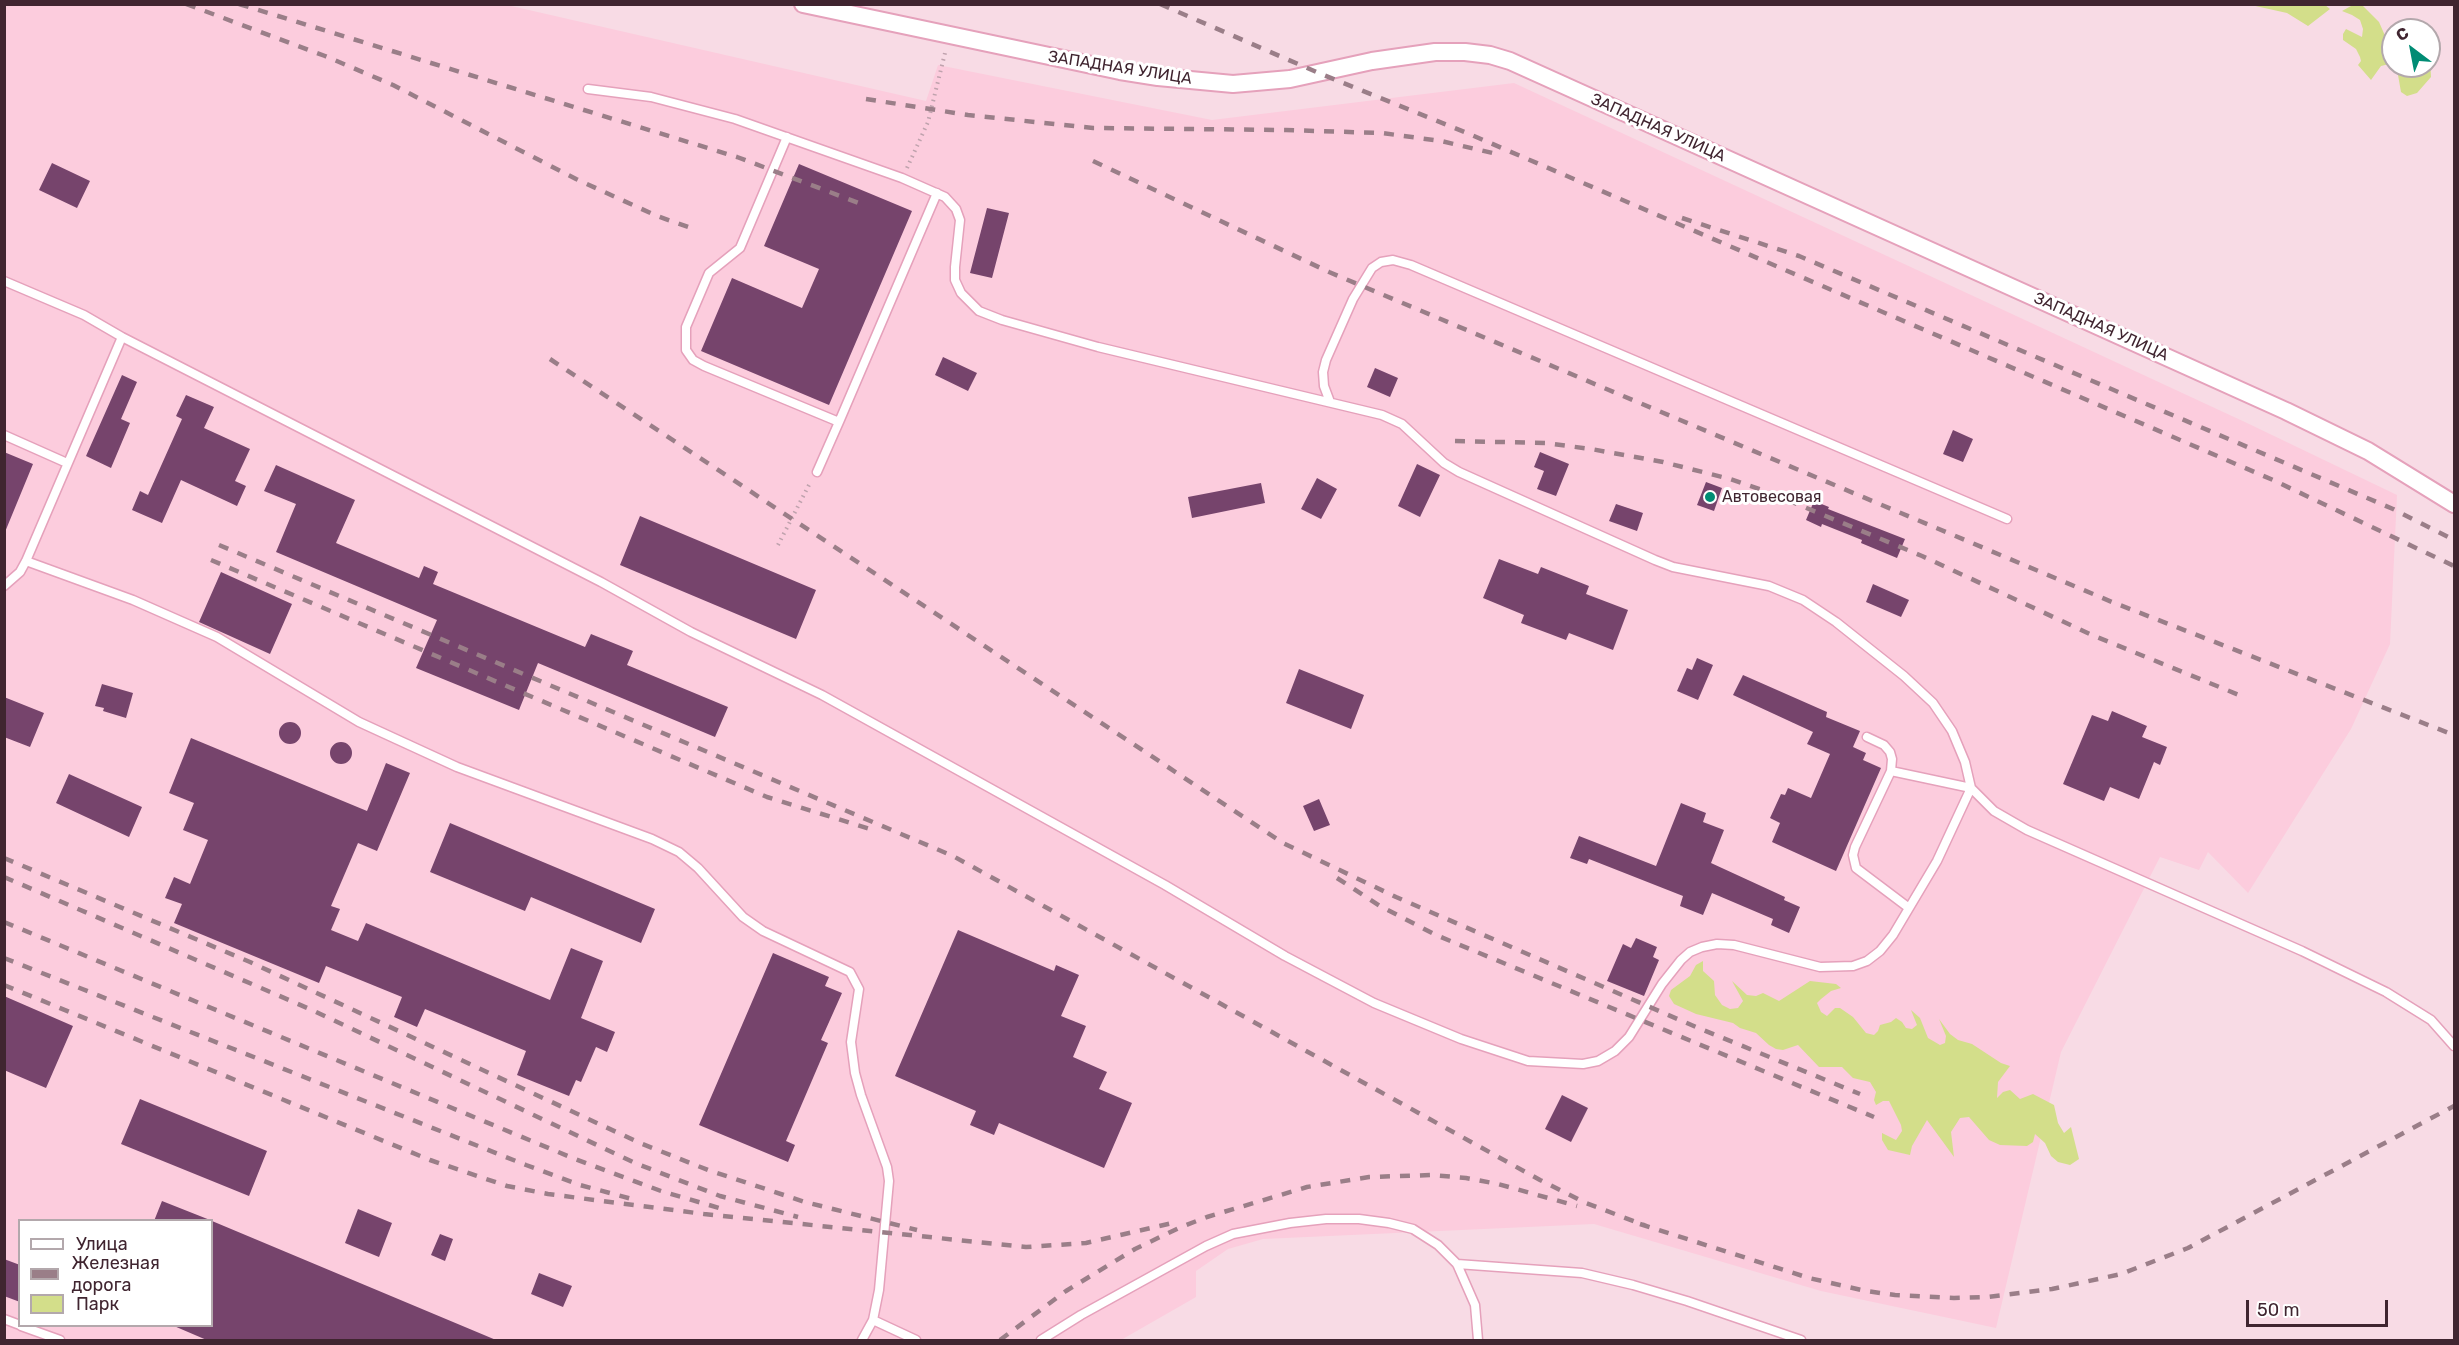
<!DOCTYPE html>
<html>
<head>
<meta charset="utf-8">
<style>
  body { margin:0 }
  #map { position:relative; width:2459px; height:1345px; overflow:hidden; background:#f8dbe5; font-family:Rubik,sans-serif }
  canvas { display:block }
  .frame { position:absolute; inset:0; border:6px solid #402530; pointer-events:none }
  .legend { position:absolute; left:18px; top:1219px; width:195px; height:108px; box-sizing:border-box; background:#fff; border:2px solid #b3a8ac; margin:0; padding:8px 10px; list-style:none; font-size:18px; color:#402530 }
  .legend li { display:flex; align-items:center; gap:12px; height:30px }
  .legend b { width:30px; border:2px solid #b3a8ac }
  .north { position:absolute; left:2381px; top:18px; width:60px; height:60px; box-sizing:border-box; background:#fff; border:2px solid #b3a8ac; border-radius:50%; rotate:328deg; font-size:16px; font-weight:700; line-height:24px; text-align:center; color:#402530 }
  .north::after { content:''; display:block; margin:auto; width:21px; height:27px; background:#008c74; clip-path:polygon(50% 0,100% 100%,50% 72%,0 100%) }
  .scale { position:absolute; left:2246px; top:1300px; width:142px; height:27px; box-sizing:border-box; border:3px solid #402530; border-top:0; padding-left:8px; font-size:18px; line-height:21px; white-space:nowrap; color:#402530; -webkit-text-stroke:4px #fff; paint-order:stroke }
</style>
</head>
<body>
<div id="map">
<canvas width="2459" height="1345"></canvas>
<div class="frame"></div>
<ul class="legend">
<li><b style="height:8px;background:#fff"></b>Улица</li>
<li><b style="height:8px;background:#9a7e88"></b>Железная дорога</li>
<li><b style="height:16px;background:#d3de8a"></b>Парк</li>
</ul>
<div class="north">С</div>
<div class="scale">50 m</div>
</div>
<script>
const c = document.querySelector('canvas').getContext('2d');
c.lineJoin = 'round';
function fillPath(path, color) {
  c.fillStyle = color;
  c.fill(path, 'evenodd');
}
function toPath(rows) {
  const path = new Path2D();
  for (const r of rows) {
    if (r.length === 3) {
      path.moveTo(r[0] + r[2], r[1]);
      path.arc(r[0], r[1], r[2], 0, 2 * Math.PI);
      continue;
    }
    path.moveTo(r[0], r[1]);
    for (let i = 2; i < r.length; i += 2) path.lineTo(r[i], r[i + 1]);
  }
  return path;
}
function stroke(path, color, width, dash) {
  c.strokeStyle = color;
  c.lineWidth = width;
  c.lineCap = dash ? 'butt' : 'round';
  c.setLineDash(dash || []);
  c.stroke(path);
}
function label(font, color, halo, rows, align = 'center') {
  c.font = font + ' Rubik,sans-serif';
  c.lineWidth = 6;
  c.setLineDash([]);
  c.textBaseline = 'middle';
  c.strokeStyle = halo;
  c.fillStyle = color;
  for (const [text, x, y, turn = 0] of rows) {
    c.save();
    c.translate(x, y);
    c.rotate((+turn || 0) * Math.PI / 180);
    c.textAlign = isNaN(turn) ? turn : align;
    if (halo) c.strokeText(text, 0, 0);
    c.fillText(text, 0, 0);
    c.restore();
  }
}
fillPath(toPath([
  [5,5,507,5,926,101,938,65,1212,120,1514,83,2247,423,2397,495,2390,644,2351,729,2248,893,2208,852,2199,870,2160,857,2061,1052,1996,1328,1821,1291,1594,1224,1263,1239,1228,1249,1196,1271,1196,1297,1121,1340,5,1340],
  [20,1220,212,1220,212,1326,20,1326]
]), '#fcccdd');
fillPath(toPath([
  [2251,5,2325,5,2330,9,2308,26,2287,13],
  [2362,5,2379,22,2393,54,2393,66,2401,66,2407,72,2415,73,2423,66,2429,66,2430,60,2431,77,2417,93,2407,96,2401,92,2398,75,2389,64,2381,66,2371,80,2358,65,2361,61,2360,57,2356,49,2343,40,2343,34,2346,29,2362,37,2363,29,2360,20,2352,15,2342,11,2351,6],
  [1703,961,1703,971,1714,981,1715,995,1722,1005,1730,1009,1738,1008,1743,1001,1732,981,1747,995,1756,996,1763,993,1779,1001,1810,981,1836,984,1841,988,1831,991,1821,999,1817,1003,1821,1012,1827,1016,1835,1008,1840,1008,1853,1017,1866,1033,1874,1035,1878,1031,1880,1025,1891,1022,1896,1018,1902,1022,1906,1028,1912,1029,1917,1025,1911,1010,1920,1018,1928,1038,1940,1045,1945,1043,1946,1036,1939,1019,1950,1034,1958,1040,1972,1044,2001,1063,2010,1066,1998,1082,1997,1098,2003,1092,2010,1090,2020,1099,2033,1094,2054,1105,2058,1123,2064,1133,2071,1127,2079,1159,2070,1165,2058,1162,2051,1156,2045,1143,2035,1134,2033,1142,2027,1146,2000,1145,1989,1140,1969,1117,1960,1118,1951,1132,1954,1157,1927,1120,1912,1146,1910,1155,1888,1150,1882,1140,1882,1133,1896,1140,1902,1131,1901,1125,1889,1101,1883,1101,1876,1105,1874,1100,1876,1092,1870,1082,1853,1078,1842,1067,1819,1067,1798,1045,1783,1050,1776,1049,1769,1045,1756,1033,1740,1028,1733,1023,1696,1014,1674,1004,1669,996,1671,990,1690,976,1696,965]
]), '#d3de8a');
fillPath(toPath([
  [52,163,90,181,77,208,39,190],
  [799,164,912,211,829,405,701,351,732,278,802,308,819,269,764,246],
  [987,208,1009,213,992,278,970,273],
  [943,357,977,373,968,391,935,375],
  [1375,368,1398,378,1390,397,1367,387],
  [122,375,137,382,121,419,130,423,111,468,86,456],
  [186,395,214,407,204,428,250,449,235,481,246,486,237,506,181,480,162,523,132,510,140,491,148,495,182,419,176,416],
  [1953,430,1973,439,1963,462,1943,454],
  [4,452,33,464,5,532,4,532],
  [1540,452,1569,464,1556,496,1537,489,1544,471,1534,467],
  [1417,464,1440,475,1420,517,1398,506],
  [276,465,355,500,336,543,419,578,424,566,438,572,433,584,585,647,591,634,633,651,627,665,728,707,715,737,538,663,519,710,416,668,437,620,276,552,296,504,264,491],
  [1317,478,1337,489,1321,519,1301,509],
  [1706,482,1722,488,1714,511,1697,505],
  [1261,483,1265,503,1192,518,1188,497],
  [1814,501,1829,507,1828,509,1905,539,1897,558,1861,543,1862,540,1822,524,1821,527,1806,520],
  [1616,504,1643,513,1637,531,1609,521],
  [640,516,816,590,796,639,620,565],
  [1499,559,1538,574,1541,567,1589,586,1586,594,1628,610,1613,650,1569,633,1566,640,1521,623,1524,615,1483,598],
  [221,572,292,604,270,654,199,622],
  [1873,584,1909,600,1901,617,1866,602],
  [1697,658,1713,665,1698,700,1677,691,1687,668,1692,670],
  [1299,669,1364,695,1351,729,1286,703],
  [1743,675,1827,712,1826,717,1860,731,1853,747,1866,753,1863,760,1881,768,1836,871,1772,842,1780,823,1770,818,1781,794,1785,795,1788,788,1811,798,1830,754,1807,744,1813,732,1733,695],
  [102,684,133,693,126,718,103,711,104,708,95,706],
  [4,697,44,713,30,747,4,737],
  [2112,711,2147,726,2142,737,2167,747,2160,765,2154,762,2139,799,2110,787,2104,801,2063,784,2092,715,2108,721],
  [290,733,11],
  [191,738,367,811,386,763,410,773,377,851,358,843,331,906,340,909,331,930,358,941,366,923,550,1000,571,948,603,961,581,1018,615,1032,607,1052,596,1047,581,1082,576,1080,569,1096,517,1075,526,1051,425,1009,417,1027,394,1017,402,997,326,966,319,983,174,923,182,904,165,898,174,877,190,884,208,840,183,830,194,803,169,793],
  [341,753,11],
  [69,774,142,807,129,837,56,803],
  [1319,799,1330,825,1314,831,1303,806],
  [1681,803,1706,813,1703,822,1724,830,1711,863,1785,897,1784,900,1800,907,1789,933,1771,925,1773,919,1712,893,1703,915,1680,906,1683,896,1589,859,1587,864,1570,858,1579,836,1656,866],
  [450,823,655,909,641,943,531,897,525,911,430,872],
  [958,930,1054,971,1056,965,1079,975,1061,1016,1086,1026,1073,1057,1107,1072,1099,1089,1132,1103,1104,1168,999,1123,994,1135,970,1125,976,1111,895,1076],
  [1636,938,1657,947,1653,957,1659,960,1644,996,1607,981,1623,944,1631,948],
  [773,953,829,977,825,986,842,993,821,1040,828,1043,786,1141,795,1145,788,1162,699,1125],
  [4,996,73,1026,46,1088,4,1070],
  [1562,1095,1588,1108,1571,1142,1545,1129],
  [140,1099,267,1151,249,1196,121,1144],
  [162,1201,210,1220,210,1221,154,1221],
  [358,1209,392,1223,379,1257,345,1243],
  [212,1221,496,1340,496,1341,209,1341,174,1326,212,1326],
  [440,1234,453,1239,445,1261,431,1255],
  [4,1259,20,1265,20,1302,4,1296],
  [539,1273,572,1286,563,1307,531,1294]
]), '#76446c');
const lane = toPath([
  [588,89,651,97,735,119,902,178,945,197,956,209,960,220,955,267,955,280,961,293,979,311,1002,320,1098,347,1382,415,1402,424,1444,463,1459,472,1655,560,1673,567,1769,586,1803,600,1836,622,1904,676,1933,703,1952,731,1965,762,1971,788,1891,771,1855,847,1853,855,1856,868,1909,908],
  [787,137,740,248,709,273,686,327,686,350,693,360,704,366,839,422,937,193],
  [4,281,84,315,122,337,601,582,691,632,822,695,1165,885,1285,956,1374,1003,1461,1039,1528,1061,1583,1064,1598,1061,1615,1051,1629,1037,1662,984,1681,960,1690,952,1702,947,1717,944,1734,945,1820,967,1853,966,1867,961,1880,951,1893,935,1937,861,1971,788,1994,811,2027,830,2302,951,2386,992,2431,1020,2454,1046],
  [1330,402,1324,386,1323,372,1326,360,1353,299,1372,268,1381,262,1393,260,1411,265,2007,519],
  [4,435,67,463],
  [817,472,839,422],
  [26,561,133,600,217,637,359,722,457,767,652,839,679,852,698,868,743,917,763,931,850,972,859,989,851,1042,855,1073,861,1095,887,1167,889,1181,879,1290,873,1320,916,1340],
  [4,586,20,572,26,561,122,337],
  [1867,737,1884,745,1890,752,1892,759,1891,771],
  [1457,1264,1582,1273,1633,1285,1687,1301,1801,1340],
  [4,1319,20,1325],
  [21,1326,60,1340],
  [862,1340,873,1320],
  [1041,1340,1081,1315,1206,1246,1233,1234,1290,1223,1326,1219,1359,1219,1389,1223,1413,1229,1438,1245,1457,1264,1475,1305,1478,1340]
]);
const street = toPath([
  [803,4,1120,71,1158,77,1233,84,1290,79,1372,61,1435,52,1465,52,1490,55,1510,61,2286,411,2368,451,2454,504]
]);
stroke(lane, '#e5a1bb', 11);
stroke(street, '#e5a1bb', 20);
stroke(toPath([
  [907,168,928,122,945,53],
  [778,545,810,483]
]), '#bfa2ad', 4, [1.5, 4.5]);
stroke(lane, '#fff', 8);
stroke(street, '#fff', 16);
stroke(toPath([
  [186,4,325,56,393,85,576,179,657,216,694,229],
  [239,4,737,157,864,205],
  [1160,4,1321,74,1467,133,2273,480,2454,566],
  [866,99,968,115,1093,128,1286,130,1382,133,1441,141,1501,155],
  [1093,161,1329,272,2112,602,2454,735],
  [1682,218,1799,256,2393,509,2454,540],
  [550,359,1283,843,1396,897,1696,1027,1860,1094],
  [1455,441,1545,443,1591,449,1663,462,1730,479,1768,492,1922,556,2092,635,2239,695],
  [219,545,953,856,1540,1180,1586,1203,1649,1227],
  [211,560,767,797,870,829],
  [4,858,250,962,640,1143,708,1170,805,1202,917,1230],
  [4,877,312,1010,635,1163,720,1196,798,1217],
  [1337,878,1380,906,1436,935,1874,1117],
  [4,922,575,1159,661,1191,726,1210],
  [4,958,526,1165,580,1185,632,1199],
  [4,985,430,1160,507,1186,548,1194,704,1214,1026,1247,1086,1243,1177,1222],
  [1640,1224,1809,1278,1866,1291,1895,1295,1954,1298,1987,1297,2052,1289,2121,1274,2188,1248,2454,1106],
  [1000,1340,1066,1291,1135,1249,1181,1227,1207,1217,1307,1187,1369,1177,1432,1175,1466,1178,1498,1184,1577,1206]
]), '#9a7e88', 4.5, [10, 10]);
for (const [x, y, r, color] of [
  [1710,497,6,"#008c74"]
]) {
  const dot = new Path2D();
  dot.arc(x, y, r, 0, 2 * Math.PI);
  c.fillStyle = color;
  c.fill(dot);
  stroke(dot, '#fff', 2);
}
label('16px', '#402530', '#fff', [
  ["ЗАПАДНАЯ УЛИЦА",1120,68,9],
  ["ЗАПАДНАЯ УЛИЦА",1658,128,24],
  ["ЗАПАДНАЯ УЛИЦА",2101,327,24]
]);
label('16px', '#402530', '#fff', [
  ["Автовесовая",1722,497]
], 'left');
</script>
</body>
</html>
